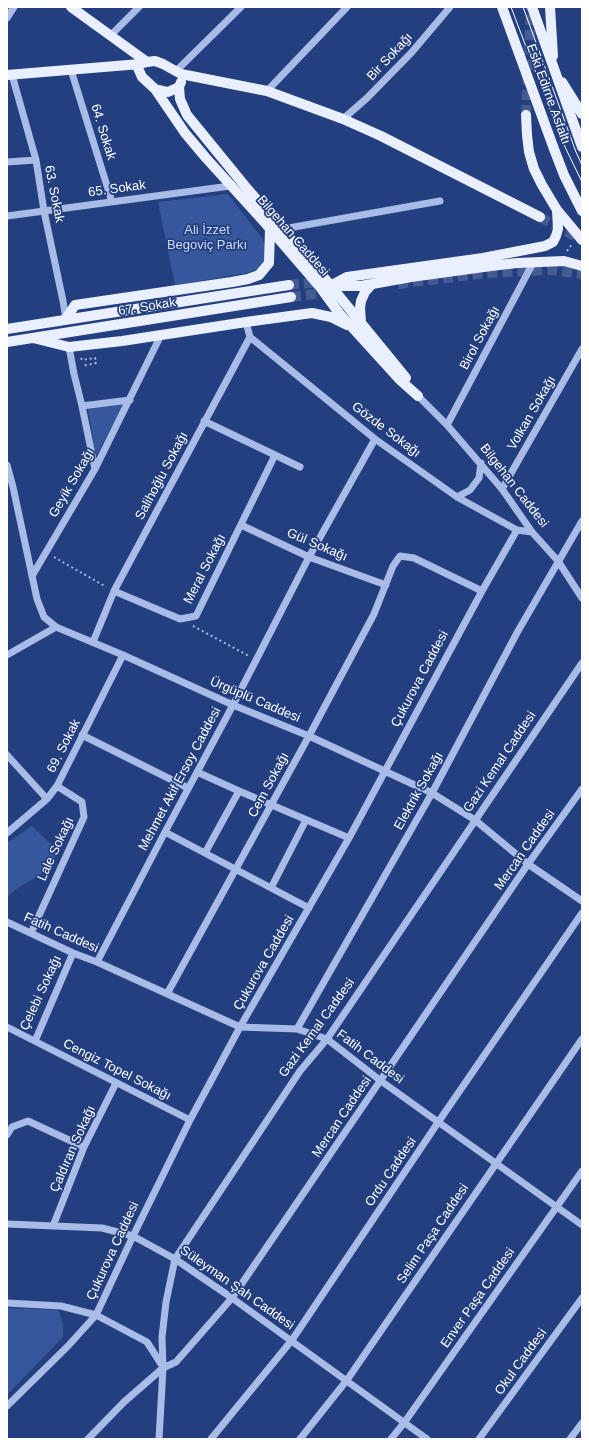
<!DOCTYPE html>
<html>
<head>
<meta charset="utf-8">
<style>
  body { margin:0 }
  #map { position:relative; width:589px; height:1446px; overflow:hidden; background:#233f7f; font-family:Helvetica,sans-serif }
  canvas { display:block }
  .frame { position:absolute; inset:0; border:8px solid #fff; pointer-events:none }
</style>
</head>
<body>
<div id="map">
<canvas width="589" height="1446"></canvas>
<div class="frame"></div>
</div>
<script>
const c = document.querySelector('canvas').getContext('2d');
c.lineJoin = 'round';
function fillPath(path, color) {
  c.fillStyle = color;
  c.fill(path, 'evenodd');
}
function toPath(rows) {
  const path = new Path2D();
  for (const r of rows) {
    path.moveTo(r[0], r[1]);
    for (let i = 2; i < r.length; i += 2) path.lineTo(r[i], r[i + 1]);
  }
  return path;
}
function stroke(path, color, width, dash) {
  c.strokeStyle = color;
  c.lineWidth = width;
  c.lineCap = dash ? 'butt' : 'round';
  c.setLineDash(dash || []);
  c.stroke(path);
}
function label(font, color, halo, rows, align = 'center') {
  c.font = font + ' Helvetica,sans-serif';
  c.lineWidth = 3.5;
  c.setLineDash([]);
  c.textBaseline = 'middle';
  c.strokeStyle = halo;
  c.fillStyle = color;
  for (const [text, x, y, turn = 0] of rows) {
    c.save();
    c.translate(x, y);
    c.rotate((+turn || 0) * Math.PI / 180);
    c.textAlign = isNaN(turn) ? turn : align;
    if (halo) c.strokeText(text, 0, 0);
    c.fillText(text, 0, 0);
    c.restore();
  }
}
fillPath(toPath([
  [228,194,262,238,265,246,265,259,256,270,247,273,175,285,158,202],
  [123,405,96,456,88,409],
  [32,826,55,848,55,859,46,871,15,890,7,897,7,843],
  [7,1308,58,1310,63,1323,63,1337,7,1395]
]), '#37579d');
stroke(toPath([
  [526,115,531,7],
  [540,217,580,239],
  [398,284,486,273,550,270,582,274],
  [289,285,322,282],
  [291,297,333,292]
]), '#445c92', 10, [10, 5]);
stroke(toPath([
  [567,251,573,243],
  [81,358,82,360,95,358,96,363,82,366],
  [54,557,106,587],
  [193,626,249,656]
]), '#a9bce7', 2, [2, 3]);
stroke(toPath([
  [7,18,14,7],
  [111,35,139,7],
  [71,70,112,202],
  [176,71,241,7],
  [12,75,36,160,44,211,63,301,66,319],
  [267,91,347,7],
  [343,119,367,98,412,52,450,7],
  [7,162,36,160],
  [7,216,230,186],
  [283,229,440,201],
  [250,337,375,439,457,497,517,530,532,532],
  [69,347,74,374,82,406,95,469],
  [418,396,447,425,502,489,532,532,558,561,582,598],
  [82,406,130,400],
  [204,421,300,467],
  [447,425,533,263],
  [7,465,13,487,37,599,44,617,56,627,123,655,233,705,309,736,432,793,475,820,528,864,582,901],
  [502,489,582,349],
  [457,497,470,490,479,478,481,463],
  [241,525,309,557,386,585],
  [32,576,95,469,161,335],
  [114,591,180,619,196,616,275,455],
  [93,642,114,591,250,337,246,322],
  [7,655,56,627],
  [82,735,188,788],
  [7,755,47,799],
  [197,772,239,791,349,838],
  [165,832,309,908],
  [7,833,47,799,57,786,123,655],
  [205,853,239,791],
  [271,888,306,820],
  [7,922,73,953,97,962,240,1027,297,1029,327,1039,381,1081,582,1225],
  [31,933,84,817,82,802,57,786],
  [97,962,165,832,233,705,309,557,375,439],
  [167,994,309,736,374,614,393,566,400,556,414,558,482,591],
  [7,1027,190,1120],
  [297,1029,432,793,518,631,582,521],
  [35,1041,73,953],
  [7,1135,12,1127,28,1121,84,1147],
  [7,1224,102,1228,133,1236,175,1259,232,1298,427,1439],
  [53,1226,84,1147,116,1083],
  [7,1303,61,1306,96,1315,147,1342,163,1367],
  [7,1406,68,1346,96,1315,133,1236,190,1120,240,1027,349,838,482,591,517,530],
  [88,1439,124,1402,163,1368,176,1362,232,1298,528,864,582,789],
  [159,1439,163,1368,162,1337,166,1302,175,1259,300,1071,327,1039,582,663],
  [211,1439,292,1340,439,1121,582,913],
  [300,1439,347,1380,582,1039],
  [391,1439,404,1423,582,1171],
  [479,1439,582,1298],
  [570,1439,582,1423]
]), '#a9bce7', 7);
stroke(toPath([
  [71,7,147,62],
  [502,7,554,149,564,175,582,211],
  [532,7,582,147],
  [550,7,553,56],
  [140,64,138,68,142,77,155,89,168,92,179,87,181,82],
  [7,75,140,64,147,62,155,61,163,64,181,74,267,91,343,119,381,136,540,217],
  [562,82,582,114],
  [179,87,180,99,187,115,245,186,321,274,406,378],
  [155,89,185,133,206,158,265,223,320,287,339,313,399,379,418,396],
  [526,115,527,135,529,152,534,169,542,185,557,210,582,240],
  [332,285,347,277,483,258,545,246,553,242,556,236,558,229,557,210],
  [328,286,361,286,411,277,491,266,517,263,564,261,582,266],
  [66,319,75,305,232,282,248,279,259,275,269,263,270,229],
  [361,322,360,308,361,301,365,292,372,284],
  [7,329,289,285],
  [33,338,69,347,122,341,246,322,312,313,331,317,347,325],
  [7,342,291,297]
]), '#eaeffd', 10);
stroke(toPath([
  [511,7,542,89,566,149,582,182],
  [523,7,576,152,582,165]
]), '#fff', 1);
label('13px', '#fff', '#233f7f', [
  ["Bir Sokağı",390,57,-47],
  ["Eski Edirne Asfaltı",548,94,70],
  ["64. Sokak",103,132,73],
  ["65. Sokak",117,189,-8],
  ["63. Sokak",54,194,79],
  ["Bilgehan Caddesi",293,236,49],
  ["67. Sokak",147,307,-9],
  ["Birol Sokağı",480,338,-62],
  ["Volkan Sokağı",532,413,-60],
  ["Gözde Sokağı",386,430,37],
  ["Salihoğlu Sokağı",162,476,-62],
  ["Geyik Sokağı",72,483,-60],
  ["Bilgehan Caddesi",514,486,52],
  ["Gül Sokağı",317,545,23],
  ["Meral Sokağı",205,569,-63],
  ["Çukurova Caddesi",420,679,-62],
  ["Ürgüplü Caddesi",255,700,23],
  ["69. Sokak",64,746,-63],
  ["Gazi Kemal Caddesi",500,762,-56],
  ["Mehmet Akif Ersoy Caddesi",180,779,-62],
  ["Cem Sokağı",269,785,-62],
  ["Elektrik Sokağı",419,791,-61],
  ["Lale Sokağı",56,849,-65],
  ["Mercan Caddesi",525,850,-55],
  ["Fatih Caddesi",61,933,24],
  ["Çukurova Caddesi",264,963,-60],
  ["Çelebi Sokağı",41,993,-65],
  ["Gazi Kemal Caddesi",317,1028,-54],
  ["Fatih Caddesi",370,1057,37],
  ["Cengiz Topel Sokağı",117,1070,27],
  ["Mercan Caddesi",342,1117,-56],
  ["Çaldıran Sokağı",73,1149,-66],
  ["Ordu Caddesi",391,1172,-56],
  ["Selim Paşa Caddesi",433,1234,-56],
  ["Çukurova Caddesi",113,1251,-65],
  ["Süleyman Şah Caddesi",237,1288,35],
  ["Enver Paşa Caddesi",478,1298,-55],
  ["Okul Caddesi",521,1362,-54]
]);
label('13px', '#ccd9f5', '#233f7f', [
  ["Ali İzzet",207,230],
  ["Begoviç Parkı",207,245]
]);
</script>
</body>
</html>
